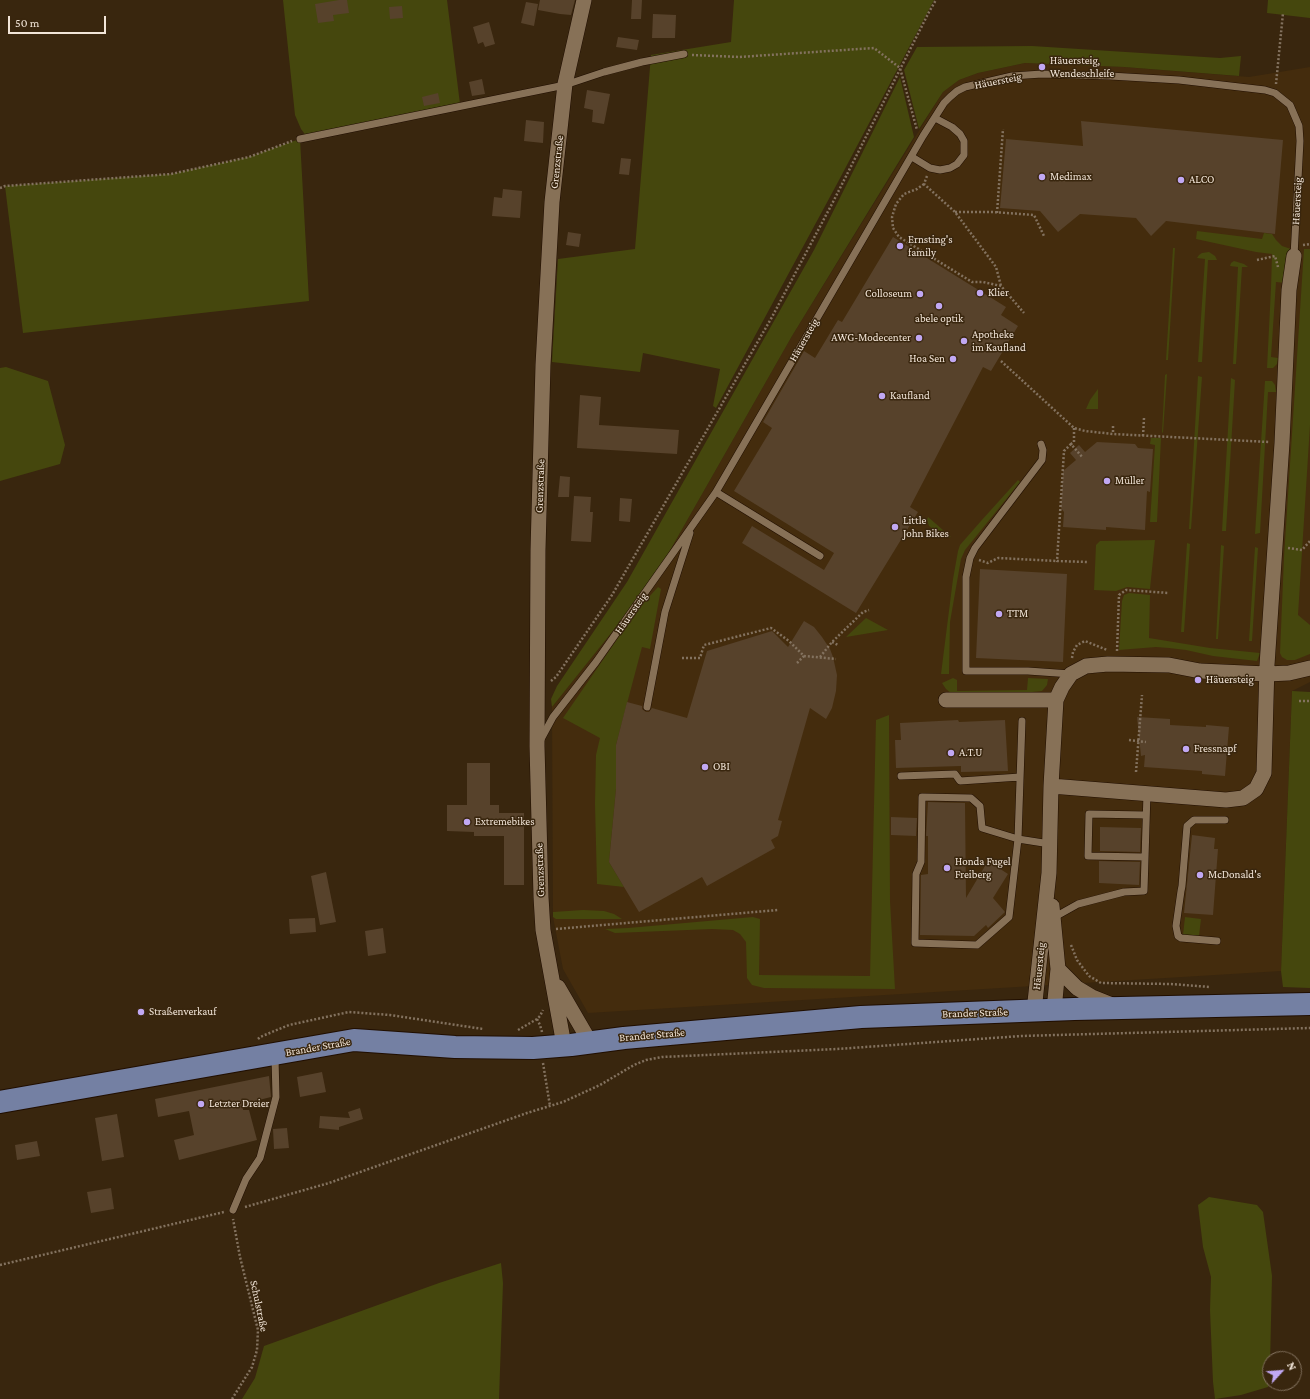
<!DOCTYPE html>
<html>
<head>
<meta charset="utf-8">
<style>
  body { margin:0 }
  #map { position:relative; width:1310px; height:1399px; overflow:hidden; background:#39260e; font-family:"Crimson Pro",serif }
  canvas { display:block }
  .north { position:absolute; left:1262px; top:1351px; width:40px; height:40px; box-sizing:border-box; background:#39260e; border:1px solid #83725f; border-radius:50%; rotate:64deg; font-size:11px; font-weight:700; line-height:16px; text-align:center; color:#f2e5d8 }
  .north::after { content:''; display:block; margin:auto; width:14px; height:18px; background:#c1a8f3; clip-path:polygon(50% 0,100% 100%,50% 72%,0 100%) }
  .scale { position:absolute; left:8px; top:16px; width:98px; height:18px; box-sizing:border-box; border:2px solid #f2e5d8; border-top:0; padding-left:5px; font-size:12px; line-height:14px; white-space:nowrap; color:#f2e5d8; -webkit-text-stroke:3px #39260e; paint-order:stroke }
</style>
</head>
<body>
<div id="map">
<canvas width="1310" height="1399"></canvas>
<div class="north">N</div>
<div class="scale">50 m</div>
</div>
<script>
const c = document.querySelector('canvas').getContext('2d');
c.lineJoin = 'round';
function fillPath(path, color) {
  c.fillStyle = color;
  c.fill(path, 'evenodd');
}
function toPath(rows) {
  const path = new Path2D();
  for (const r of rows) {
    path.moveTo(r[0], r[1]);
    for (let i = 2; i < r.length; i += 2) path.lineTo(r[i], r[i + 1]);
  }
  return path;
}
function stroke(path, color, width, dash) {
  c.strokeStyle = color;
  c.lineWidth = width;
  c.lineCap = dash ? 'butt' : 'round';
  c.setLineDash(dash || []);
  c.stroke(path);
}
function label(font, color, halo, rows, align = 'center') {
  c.font = font + ' "Crimson Pro",serif';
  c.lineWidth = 3;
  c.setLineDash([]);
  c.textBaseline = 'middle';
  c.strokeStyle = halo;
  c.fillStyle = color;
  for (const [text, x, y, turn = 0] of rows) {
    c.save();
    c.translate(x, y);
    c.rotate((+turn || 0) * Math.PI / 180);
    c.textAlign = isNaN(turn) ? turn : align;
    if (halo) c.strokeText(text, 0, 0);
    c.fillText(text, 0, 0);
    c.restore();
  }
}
fillPath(toPath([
  [1025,63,1124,67,1249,77,1310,67,1310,682,1292,691,1281,971,588,1013,563,969,553,917,552,707,652,582,792,336,943,92,959,80,978,73]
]), '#442c0d');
fillPath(toPath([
  [283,0,447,0,460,104,307,137,301,129,295,115],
  [734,0,934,0,838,182,716,408,713,406,720,369,643,353,640,372,552,362,558,259,635,249,651,55,731,42],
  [1268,0,1310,0,1310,18,1267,13],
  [1032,46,1220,58,1241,56,1239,76,1124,67,1025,63,978,73,959,80,943,92,919,129,904,70,917,47],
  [900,77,914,137,792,336,652,582,552,707,551,699,557,686,627,582,814,250],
  [300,139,309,301,23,333,5,186,171,174,249,157,285,144],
  [1197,231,1262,239,1264,233,1272,234,1276,240,1282,246,1291,249,1286,283,1276,282,1271,357,1278,358,1277,364,1273,368,1267,368,1271,288,1272,254,1256,252,1196,239],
  [1173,248,1175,248,1168,360,1166,360],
  [1304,249,1310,249,1310,425,1298,615,1310,625,1310,654,1295,660,1287,660,1282,657,1280,653,1284,557],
  [1209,252,1215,256,1217,260,1208,260,1202,362,1198,362,1205,259,1197,258,1199,255,1202,253],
  [1234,261,1244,264,1248,267,1242,267,1236,364,1233,364,1238,267,1230,266,1231,263],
  [6,367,48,381,65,445,60,464,0,481,0,368],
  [1167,374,1163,433,1162,432,1165,375],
  [1198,376,1202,377,1191,529,1189,529],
  [1231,378,1235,380,1226,531,1222,531],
  [1265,381,1272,381,1275,385,1276,392,1268,392,1260,533,1255,534],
  [1098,389,1098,409,1086,409,1090,400],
  [1151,438,1161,438,1157,522,1150,522,1155,445,1150,444],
  [1018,480,1020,482,965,550,961,559,950,622,949,674,941,674,953,579,958,551,960,545,981,521],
  [928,517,951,537,946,538,929,526,927,520],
  [1155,540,1150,589,1127,587,1116,591,1094,590,1096,545,1100,541],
  [1187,543,1190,544,1184,632,1181,632],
  [1221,545,1224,546,1218,639,1216,639],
  [1255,547,1258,548,1252,641,1249,641],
  [658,587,661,589,650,649,642,647,616,745,616,789,609,862,624,887,597,884,595,804,596,755,600,738,563,718,638,609],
  [1129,593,1150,595,1149,638,1210,648,1260,653,1257,661,1213,656,1186,650,1169,648,1156,647,1119,650,1122,601,1124,595],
  [866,618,888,630,846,637],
  [953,678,957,680,957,691,1027,690,1028,678,1048,679,1047,685,1042,691,1013,694,952,694,946,689,942,683],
  [1292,691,1310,692,1310,988,1283,987,1281,971],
  [889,715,890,901,895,989,764,988,752,985,747,978,746,942,740,934,733,930,712,929,615,933,605,929,628,928,753,917,760,919,759,975,870,976,876,720],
  [583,910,604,911,614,914,622,919,556,919,553,917,553,912],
  [1185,917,1201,919,1199,936,1183,935],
  [1209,1197,1257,1205,1263,1212,1272,1276,1270,1365,1268,1387,1241,1395,1215,1399,1213,1382,1210,1310,1211,1277,1203,1247,1198,1205],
  [501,1263,503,1283,499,1399,242,1399,255,1378,264,1346,439,1283]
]), '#45470d');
fillPath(toPath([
  [339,0,347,0,349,13,333,15,334,21,318,23,315,4],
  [540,0,575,0,571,15,560,14,538,10],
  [632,0,642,0,641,19,631,19],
  [526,2,538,4,534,26,521,23],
  [402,6,403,18,390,19,389,7],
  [653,14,676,15,675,38,652,38],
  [489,22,495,44,485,47,483,42,478,44,473,27],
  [618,37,639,40,637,50,616,47],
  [482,79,485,94,472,96,469,82],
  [587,90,610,94,604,124,592,122,593,110,584,108],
  [438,93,440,103,424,106,422,97],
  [526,120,544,122,543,143,524,141],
  [1081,121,1283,140,1275,234,1166,221,1151,236,1136,218,1080,214,1058,232,1040,211,1000,208,1006,139,1083,146],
  [621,158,631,159,629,175,619,174],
  [503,189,522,191,520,218,492,216,494,197,502,198],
  [568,232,581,234,579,247,566,245],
  [893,237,1006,307,1001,315,1018,326,991,371,983,367,910,507,918,512,856,613,742,543,752,526,824,570,834,553,734,491,772,428,763,422,804,351,815,358,838,320,842,322],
  [580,395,601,397,599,425,679,430,677,454,577,448],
  [1097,442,1135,444,1138,448,1153,449,1150,492,1147,491,1145,530,1106,527,1106,530,1063,527,1064,512,1061,508,1063,471,1076,460,1070,453,1079,445,1085,452],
  [560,476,570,477,569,497,558,497],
  [574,496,591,497,590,512,593,512,591,542,571,541],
  [620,498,632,499,630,522,619,521],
  [980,569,1067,574,1063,662,976,658],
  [804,621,814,627,822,637,830,649,833,657,837,675,836,691,832,708,826,719,810,708,778,820,782,821,778,836,771,840,775,848,707,886,702,877,639,912,609,862,616,789,616,745,627,702,642,706,642,709,646,712,649,712,652,708,687,718,707,651,772,631,788,647],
  [1137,717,1170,719,1170,725,1206,727,1206,725,1229,727,1225,776,1202,774,1202,771,1144,767,1145,755,1141,756],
  [958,720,959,722,1005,720,1008,771,961,772,961,766,896,768,895,740,901,740,900,723],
  [467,763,490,763,490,805,499,805,499,813,524,813,524,885,504,885,504,836,474,836,474,832,447,831,447,805,467,805],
  [928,802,965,803,966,898,988,861,1008,874,993,898,1005,912,988,928,986,925,974,936,920,935,921,875,928,874,928,836,926,836],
  [891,817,917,818,916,836,891,835],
  [1100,827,1141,828,1140,852,1100,851],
  [1192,835,1215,838,1214,849,1218,849,1213,915,1184,913],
  [1099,861,1140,862,1139,885,1099,883],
  [326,872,336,922,320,925,311,876],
  [315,918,316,932,290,934,289,919],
  [383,928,386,953,368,956,365,931],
  [322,1072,326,1092,300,1097,297,1077],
  [269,1076,271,1097,247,1103,248,1106,243,1107,243,1110,249,1110,257,1140,179,1160,174,1140,194,1135,189,1111,158,1117,155,1099],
  [360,1108,363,1119,339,1127,339,1130,319,1128,320,1116,350,1118,348,1112],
  [117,1114,124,1157,102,1161,95,1118],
  [287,1128,289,1148,274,1149,273,1129],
  [37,1141,40,1156,17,1160,15,1145],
  [111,1188,114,1209,91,1213,87,1192]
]), '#57422b');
const lane = toPath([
  [300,139,565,85,604,72,642,62,684,54],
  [912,157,930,168,940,170,950,168,957,164,964,155,964,141,960,134,952,127,935,118],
  [1041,444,1043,450,1042,460,975,548,970,558,966,577,966,671,1028,671,1071,674],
  [716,492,820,556],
  [647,707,665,612,690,533],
  [1022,721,1018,839,1009,917,977,945,915,943,916,874,921,862,922,797,971,798,980,806,982,828,1018,839,1050,844],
  [540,741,553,717,596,662,716,492,923,136,944,103,950,97,957,91,965,87,1012,76,1042,74,1110,76,1179,80,1265,90,1275,93,1290,105,1299,126,1300,141,1294,256],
  [901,776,955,774,960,781,1020,777],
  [1145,857,1088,856,1089,814,1146,815],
  [1053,918,1078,904,1124,892,1144,891,1147,793],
  [1217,941,1181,938,1178,936,1176,926,1181,891,1182,886,1187,826,1194,820,1225,820],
  [233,1210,246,1179,260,1158,276,1097,275,1057]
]);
const street = toPath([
  [946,700,1056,700],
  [1051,786,1226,800,1243,798,1256,789,1264,773,1267,665,1282,443,1289,290,1294,256],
  [1052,906,1058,969,1054,1010],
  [1058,969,1077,988,1092,997,1112,1005],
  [558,987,590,1042],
  [1034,1011,1049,873,1051,786,1056,700,1062,687,1071,674,1086,666,1108,664,1169,665,1200,671,1267,674,1289,673,1310,668],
  [564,1045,543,930,541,897,537,746,538,550,543,365,552,202,565,84,584,0]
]);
const primary = toPath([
  [0,1102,354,1040,455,1047,533,1048,571,1045,624,1038,861,1017,1074,1009,1310,1004]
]);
stroke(lane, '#200e00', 8);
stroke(street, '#200e00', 16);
stroke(primary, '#200e00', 24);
stroke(toPath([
  [692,55,739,57,874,48,900,68,917,130],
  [1276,84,1283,13],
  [927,176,924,184,955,212,996,267,1001,286],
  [924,184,917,189,904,194,896,204,892,217,893,228,899,237,972,282,983,282,1001,286,1024,313],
  [0,188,5,186,171,174,249,157,292,141],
  [955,212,993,212,1034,215,1044,236],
  [997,213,1003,129],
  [1303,245,1310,244],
  [1257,260,1275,256,1278,267],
  [1001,361,1074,428,1085,431,1113,434,1269,442],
  [1113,426,1113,434],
  [1074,428,1074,442,1071,444,1083,458],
  [1143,436,1144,418],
  [1071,444,1064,451,1057,561,1088,562],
  [1288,548,1302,550,1310,541],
  [979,560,988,563,998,558,1057,561],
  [832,642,838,645],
  [1117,651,1119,595,1126,590,1169,593],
  [820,657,832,642,863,612,869,610],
  [682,658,700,658,704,645,771,628,789,641,804,656,836,659],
  [1072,658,1073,652,1077,645,1085,641,1107,650],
  [797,663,804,656],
  [551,681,556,677,612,595,772,317,833,202,929,12,936,0],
  [1299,701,1310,701],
  [1129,740,1146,742],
  [1136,772,1142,695],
  [556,929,778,910],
  [1071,945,1077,960,1089,976,1101,983,1171,984,1210,987],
  [537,1019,540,1025,542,1032],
  [518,1030,537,1019,540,1016,543,1010],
  [258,1039,260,1037,289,1025,349,1012,390,1015,483,1029],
  [543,1063,550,1106],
  [245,1207,329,1183,527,1113,563,1102,600,1085,634,1065,646,1060,662,1057,837,1049,1021,1036,1310,1028],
  [0,1265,224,1212],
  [232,1399,252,1367,257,1350,258,1330,240,1257,233,1219]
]), '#83725f', 2.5, [2, 2]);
stroke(lane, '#877157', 7);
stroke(street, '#877157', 15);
stroke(primary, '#7480a3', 22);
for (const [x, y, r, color] of [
  [1042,67,4,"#c1a8f3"],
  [1042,177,4,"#c1a8f3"],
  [1181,180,4,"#c1a8f3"],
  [900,246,4,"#c1a8f3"],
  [980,293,4,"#c1a8f3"],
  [920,294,4,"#c1a8f3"],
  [939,306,4,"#c1a8f3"],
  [919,338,4,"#c1a8f3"],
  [964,341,4,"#c1a8f3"],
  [953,359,4,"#c1a8f3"],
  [882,396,4,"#c1a8f3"],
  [1107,481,4,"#c1a8f3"],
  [895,527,4,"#c1a8f3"],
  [999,614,4,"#c1a8f3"],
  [1198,680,4,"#c1a8f3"],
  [1186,749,4,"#c1a8f3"],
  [951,753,4,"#c1a8f3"],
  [705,767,4,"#c1a8f3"],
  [467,822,4,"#c1a8f3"],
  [947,868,4,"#c1a8f3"],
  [1200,875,4,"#c1a8f3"],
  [141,1012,4,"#c1a8f3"],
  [201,1104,4,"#c1a8f3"]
]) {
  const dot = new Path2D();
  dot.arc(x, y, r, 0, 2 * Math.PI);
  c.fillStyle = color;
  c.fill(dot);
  stroke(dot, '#39260e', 1.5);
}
label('11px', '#f2e5d8', '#39260e', [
  ["Häuersteig,",1050,61],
  ["Wendeschleife",1050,74],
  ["Medimax",1050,177],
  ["ALCO",1189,180],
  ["Ernsting's",908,240],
  ["family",908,253],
  ["Klier",988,293],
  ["Colloseum",912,294,"right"],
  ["abele optik",939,319,"center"],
  ["Apotheke",972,335],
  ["im Kaufland",972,348],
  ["AWG-Modecenter",911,338,"right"],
  ["Hoa Sen",945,359,"right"],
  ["Kaufland",890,396],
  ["Müller",1115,481],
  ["Little",903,521],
  ["John Bikes",903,534],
  ["TTM",1007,614],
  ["Häuersteig",1206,680],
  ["Fressnapf",1194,749],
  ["A.T.U",959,753],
  ["OBI",713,767],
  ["Extremebikes",475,822],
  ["Honda Fugel",955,862],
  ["Freiberg",955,875],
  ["McDonald's",1208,875],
  ["Straßenverkauf",149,1012],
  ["Letzter Dreier",209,1104]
], 'left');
label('11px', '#f2e5d8', '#39260e', [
  ["Häuersteig",998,81,-11],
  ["Grenzstraße",557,162,-84],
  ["Häuersteig",1297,201,-87],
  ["Häuersteig",804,340,-60],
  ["Grenzstraße",540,486,-88],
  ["Häuersteig",631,613,-55],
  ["Grenzstraße",540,870,-92],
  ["Häuersteig",1039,966,-84],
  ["Brander Straße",975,1013,-2],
  ["Brander Straße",652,1035,-5],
  ["Brander Straße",318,1047,-10],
  ["Schulstraße",259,1306,78]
]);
</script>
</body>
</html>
